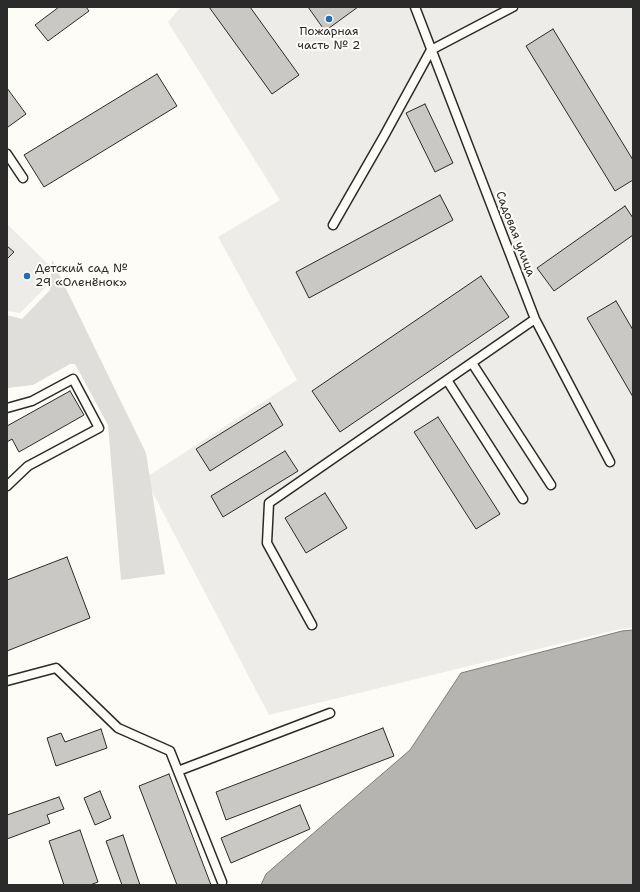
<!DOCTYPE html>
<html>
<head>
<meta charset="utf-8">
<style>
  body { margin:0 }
  #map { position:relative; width:640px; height:892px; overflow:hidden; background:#fdfcf7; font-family:"Shantell Sans",sans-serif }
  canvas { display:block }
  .frame { position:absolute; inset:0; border:8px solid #2b2b2b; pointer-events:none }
</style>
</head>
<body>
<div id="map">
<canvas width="640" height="892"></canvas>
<div class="frame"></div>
</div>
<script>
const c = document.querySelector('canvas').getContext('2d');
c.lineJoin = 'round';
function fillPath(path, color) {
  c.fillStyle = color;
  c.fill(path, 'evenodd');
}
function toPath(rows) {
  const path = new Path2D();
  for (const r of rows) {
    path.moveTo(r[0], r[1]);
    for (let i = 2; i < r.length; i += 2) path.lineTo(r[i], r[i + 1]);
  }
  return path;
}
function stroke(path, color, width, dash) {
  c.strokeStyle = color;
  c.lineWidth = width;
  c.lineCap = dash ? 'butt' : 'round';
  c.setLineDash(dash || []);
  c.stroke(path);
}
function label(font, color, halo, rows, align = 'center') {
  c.font = font + ' "Shantell Sans",sans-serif';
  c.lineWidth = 4;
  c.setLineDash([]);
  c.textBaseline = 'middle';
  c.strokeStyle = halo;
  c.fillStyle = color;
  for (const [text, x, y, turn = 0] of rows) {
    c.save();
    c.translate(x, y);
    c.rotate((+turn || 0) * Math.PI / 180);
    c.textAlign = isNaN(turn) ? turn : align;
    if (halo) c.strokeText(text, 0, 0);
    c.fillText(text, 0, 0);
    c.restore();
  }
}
fillPath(toPath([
  [181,7,633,7,633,628,620,629,269,715,145,478,297,380,218,237,280,200,168,22],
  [7,224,48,264,46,287,20,313,7,311]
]), '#edece8');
fillPath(toPath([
  [52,260,146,453,165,574,121,580,108,425,75,364,70,364,33,385,7,388,7,315,22,319,50,290]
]), '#dfdeda');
const water = toPath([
  [633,630,633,885,261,885,266,874,410,750,461,673,622,631,633,630]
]);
fillPath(water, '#b5b4b1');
stroke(water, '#7e7d7b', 1);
const building = toPath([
  [59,7,86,7,89,11,48,41,35,25,59,7],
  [209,7,250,7,299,75,272,94,209,7],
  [308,7,358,7,325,31,308,7],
  [553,29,633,160,633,180,615,191,526,46,553,29],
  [157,74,177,106,44,187,24,155,157,74],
  [7,88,26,114,8,127,7,127,7,88],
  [425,104,453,163,435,172,406,113,425,104],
  [440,195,453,220,309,298,296,272,440,195],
  [625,206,633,218,633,235,554,291,537,268,625,206],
  [7,246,14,252,7,259,7,246],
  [481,276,509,317,340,432,312,391,481,276],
  [616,301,633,330,633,397,587,318,616,301],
  [70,391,84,415,19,452,12,439,7,442,7,426,70,391],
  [270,403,283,425,210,471,196,449,270,403],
  [438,417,500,514,476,529,414,432,438,417],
  [285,451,298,471,223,517,211,496,285,451],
  [325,493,347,528,306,553,285,518,325,493],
  [67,557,90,618,7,651,7,580,67,557],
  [383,728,394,756,226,820,216,792,383,728],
  [101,729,107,748,56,766,47,738,61,733,65,742,101,729],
  [169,774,211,885,177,885,139,786,169,774],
  [100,791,111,818,95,825,84,798,100,791],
  [59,797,64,809,47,815,50,823,7,839,7,815,59,797],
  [300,805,310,829,231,863,221,838,300,805],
  [80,830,98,882,90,885,64,885,49,841,80,830],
  [123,835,140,885,122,885,106,841,123,835]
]);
fillPath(building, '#c9c8c4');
stroke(building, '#2b2b2b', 1);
const service = toPath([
  [415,7,535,319,610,462],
  [7,154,23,178],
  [333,225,384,136,431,50,513,7],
  [472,363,551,485],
  [447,380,523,499],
  [7,408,32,401,73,379,99,428,28,466,7,486],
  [312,625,267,543,269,503,535,319],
  [7,681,56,668,118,728,170,751,222,882],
  [178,771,330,713]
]);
stroke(service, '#2b2b2b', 11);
stroke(service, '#fdfcf7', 8);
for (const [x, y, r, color] of [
  [329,19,4,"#1f6fb2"],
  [27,276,4,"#1f6fb2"]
]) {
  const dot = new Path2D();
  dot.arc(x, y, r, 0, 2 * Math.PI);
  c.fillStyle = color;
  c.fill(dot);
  stroke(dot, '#fdfcf7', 1.5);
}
label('12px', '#2b2b2b', '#fdfcf7', [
  ["Пожарная",329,32],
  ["часть № 2",329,46],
  ["Детский сад №",35,269,"left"],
  ["29 «Оленёнок»",35,283,"left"]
]);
label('12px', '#2b2b2b', '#fdfcf7', [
  ["Садовая улица",515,234,69]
]);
</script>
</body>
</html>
